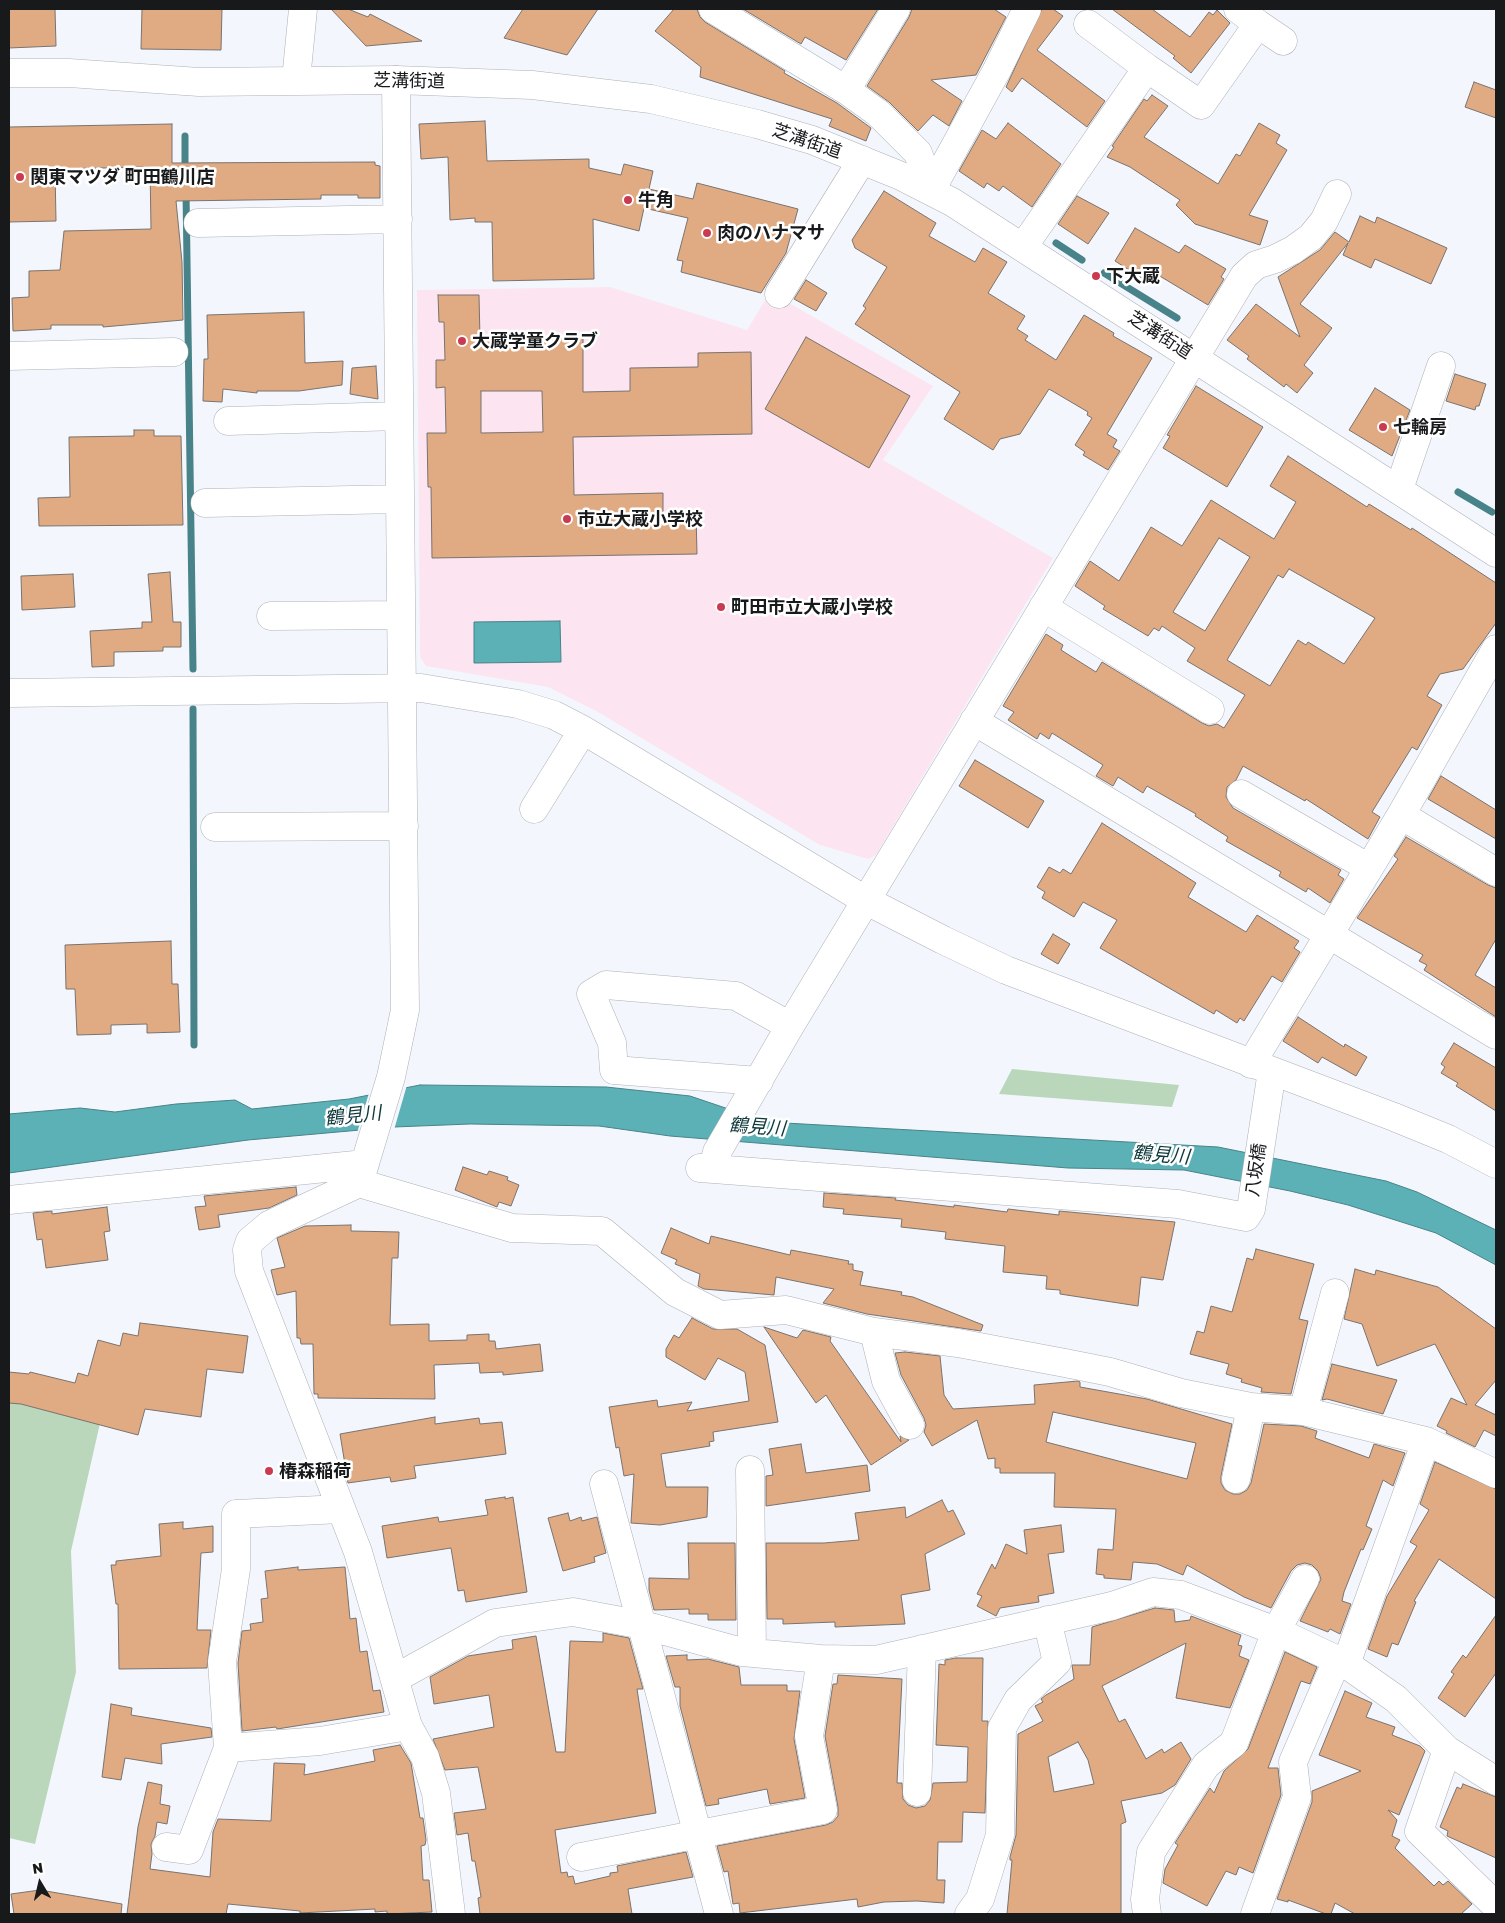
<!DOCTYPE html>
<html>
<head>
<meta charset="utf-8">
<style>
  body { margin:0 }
  #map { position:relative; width:1505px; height:1923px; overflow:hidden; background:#f3f7fd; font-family:"Golos Text",sans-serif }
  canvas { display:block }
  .frame { position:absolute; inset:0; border:10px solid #18191b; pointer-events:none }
  .north { position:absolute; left:15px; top:1858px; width:50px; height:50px; -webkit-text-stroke:4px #fff; paint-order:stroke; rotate:351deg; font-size:14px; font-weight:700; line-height:20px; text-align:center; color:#18191b }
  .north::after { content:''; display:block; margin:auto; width:18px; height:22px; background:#18191b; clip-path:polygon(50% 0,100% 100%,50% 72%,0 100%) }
</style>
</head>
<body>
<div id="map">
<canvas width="1505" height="1923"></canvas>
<div class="frame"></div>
<div class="north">N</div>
</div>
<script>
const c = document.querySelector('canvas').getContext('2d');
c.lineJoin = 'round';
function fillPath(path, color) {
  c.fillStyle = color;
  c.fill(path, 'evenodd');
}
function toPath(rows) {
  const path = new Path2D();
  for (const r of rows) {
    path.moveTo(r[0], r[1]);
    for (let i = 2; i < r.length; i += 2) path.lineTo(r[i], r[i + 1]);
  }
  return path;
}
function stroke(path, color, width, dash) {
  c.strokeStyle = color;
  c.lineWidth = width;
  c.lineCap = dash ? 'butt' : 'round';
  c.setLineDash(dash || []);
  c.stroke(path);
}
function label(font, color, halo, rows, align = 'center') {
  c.font = font + ' "Golos Text","Noto Sans JP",sans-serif';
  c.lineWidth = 5;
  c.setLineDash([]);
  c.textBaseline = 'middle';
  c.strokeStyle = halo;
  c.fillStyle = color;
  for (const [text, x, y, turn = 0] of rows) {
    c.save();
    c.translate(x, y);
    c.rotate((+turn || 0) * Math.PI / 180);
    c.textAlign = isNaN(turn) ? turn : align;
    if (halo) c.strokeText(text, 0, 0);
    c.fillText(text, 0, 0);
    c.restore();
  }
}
fillPath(toPath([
  [610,287,747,330,770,292,933,386,883,460,1053,558,876,855,868,859,820,845,598,712,548,687,426,666,420,657,417,290]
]), '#fce5f1');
fillPath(toPath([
  [1012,1069,1179,1085,1172,1107,999,1094],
  [9,1374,108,1388,71,1551,76,1672,35,1844,9,1838]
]), '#bad7bb');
const water = toPath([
  [560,621,561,662,474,663,474,622,560,621],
  [420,1085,606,1087,690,1096,767,1122,1218,1147,1386,1181,1417,1192,1496,1230,1496,1265,1436,1233,1348,1205,1290,1191,1184,1170,1068,1168,670,1136,599,1126,470,1124,394,1127,248,1140,9,1173,9,1114,80,1108,115,1112,176,1104,235,1100,252,1109,349,1099,420,1085]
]);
fillPath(water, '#5bb1b6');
stroke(water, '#478388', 1);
fillPath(toPath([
  [407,1085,394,1130,357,1133,369,1093]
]), '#f3f7fd');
stroke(toPath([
  [185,136,185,171],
  [186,192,193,669],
  [1056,243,1082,260],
  [1104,273,1177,318],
  [1458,492,1492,512],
  [193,709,194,1045]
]), '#478388', 7);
const building = toPath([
  [9,9,55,9,56,46,9,48,9,9],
  [142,9,222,9,221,50,141,49,142,9],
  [331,9,348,9,368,17,370,14,422,41,366,46,331,9],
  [523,9,598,9,567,55,504,38,523,9],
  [674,9,697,9,700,17,705,22,785,71,784,73,837,103,871,128,866,141,829,126,832,119,700,77,701,67,655,31,674,9],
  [743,9,878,9,846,60,805,37,801,44,743,9],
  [912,9,994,9,1006,17,976,75,931,80,962,101,949,126,933,115,918,131,889,102,867,86,909,17,912,9],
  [1042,9,1053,9,1063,16,1037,50,1105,101,1087,127,1022,78,1012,92,1006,87,1042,9],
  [1112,9,1152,9,1190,37,1209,12,1213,15,1217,10,1230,23,1191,73,1173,58,1175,56,1112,9],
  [1474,82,1496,90,1496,118,1465,107,1474,82],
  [1152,95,1168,106,1144,137,1218,184,1236,154,1240,156,1259,123,1280,135,1276,143,1287,150,1249,215,1268,221,1260,245,1195,224,1176,205,1180,200,1130,167,1107,157,1114,147,1112,146,1144,99,1147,101,1152,95],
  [485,121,487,161,589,159,589,168,621,175,624,164,653,171,649,189,693,199,697,183,798,209,786,253,761,293,681,272,683,261,677,260,688,218,644,208,639,231,593,219,594,279,493,281,492,222,475,222,475,218,450,220,448,157,421,159,419,124,485,121],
  [1008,123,1061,164,1032,207,1003,186,999,191,987,183,984,188,959,171,982,130,996,139,1008,123],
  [172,124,172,163,375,162,375,165,380,166,380,198,358,198,358,195,321,195,321,199,176,201,182,262,183,320,103,327,103,325,51,325,51,329,13,331,12,298,29,297,29,271,60,270,64,231,151,229,150,167,55,169,56,221,9,222,9,127,172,124],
  [884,191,936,223,929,236,975,262,983,248,1007,262,988,293,1025,316,1017,329,1028,336,1025,340,1056,360,1084,315,1114,333,1113,336,1152,358,1107,434,1117,440,1113,447,1120,451,1108,470,1083,455,1085,452,1075,445,1092,418,1087,415,1088,412,1049,389,1020,434,1000,439,993,450,944,419,960,392,855,324,866,308,863,306,887,267,855,248,852,240,884,191],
  [1077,196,1109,213,1088,244,1058,224,1077,196],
  [1360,216,1375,223,1377,217,1447,248,1431,284,1375,259,1371,268,1343,255,1348,243,1300,304,1332,328,1304,365,1313,373,1297,393,1286,384,1284,387,1247,359,1249,356,1227,340,1256,304,1300,337,1278,277,1320,250,1335,232,1349,242,1360,216],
  [1135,228,1179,253,1185,245,1226,269,1221,277,1224,279,1208,305,1158,275,1153,285,1115,261,1135,228],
  [806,280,827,293,816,311,794,299,806,280],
  [438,295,479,295,480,339,583,338,583,392,630,391,630,368,698,367,698,353,751,352,752,434,573,437,574,495,663,493,663,514,696,513,697,554,432,558,431,487,428,487,427,433,446,433,445,387,436,388,436,360,445,360,444,322,439,322,438,295],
  [481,391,542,391,543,432,481,433,481,391],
  [304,312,305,363,343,361,342,385,299,391,257,391,257,393,223,389,222,402,203,401,204,359,208,359,207,315,304,312],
  [806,337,910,396,869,468,765,409,806,337],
  [376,366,378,399,350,394,352,368,376,366],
  [1455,374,1486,384,1479,406,1476,406,1475,410,1446,401,1455,374],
  [1196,386,1263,427,1227,487,1163,448,1170,436,1167,435,1196,386],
  [1375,388,1410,410,1392,456,1349,430,1375,388],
  [134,430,154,430,154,436,181,436,183,525,39,526,38,498,70,497,69,437,134,436,134,430],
  [1288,456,1367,507,1369,504,1411,530,1412,528,1496,583,1496,623,1463,669,1440,674,1427,696,1442,705,1417,750,1412,747,1372,812,1380,817,1368,839,1306,799,1305,801,1243,766,1236,780,1227,787,1226,797,1233,808,1341,870,1338,875,1344,879,1330,903,1308,888,1306,892,1279,876,1281,872,1226,841,1228,837,1195,816,1196,814,1147,786,1143,793,1118,777,1113,786,1096,776,1103,765,1052,733,1049,739,1040,733,1037,739,1008,720,1014,712,1003,706,1046,634,1063,645,1061,650,1096,672,1102,662,1202,723,1209,726,1217,724,1224,728,1245,695,1187,661,1195,648,1162,626,1159,631,1154,628,1148,636,1103,609,1105,606,1075,586,1090,561,1119,581,1151,527,1182,546,1211,500,1274,539,1296,502,1270,486,1288,456],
  [1219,538,1250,557,1205,631,1173,612,1219,538],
  [1289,569,1375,618,1344,664,1308,642,1306,645,1298,640,1270,686,1227,660,1278,575,1283,578,1289,569],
  [170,572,173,622,181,622,181,647,163,647,163,651,114,652,114,666,92,667,90,631,142,628,142,622,152,622,148,574,170,572],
  [73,574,75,607,22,610,21,576,73,574],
  [975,760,1044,801,1028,828,959,786,975,760],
  [1441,776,1496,810,1496,839,1428,799,1441,776],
  [1102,823,1196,883,1188,897,1246,932,1257,915,1299,941,1294,948,1300,952,1282,982,1272,976,1244,1021,1240,1018,1237,1023,1216,1010,1214,1014,1100,948,1117,920,1083,902,1074,917,1042,898,1045,892,1037,887,1049,867,1060,873,1063,869,1071,874,1102,823],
  [1406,837,1488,885,1496,888,1496,939,1475,975,1496,988,1496,1017,1424,970,1427,965,1419,961,1423,955,1357,918,1398,859,1394,856,1406,837],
  [1053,934,1070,944,1058,964,1041,954,1053,934],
  [171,941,172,984,178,984,180,1032,147,1033,147,1024,111,1025,111,1034,77,1035,75,989,66,989,65,945,171,941],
  [1298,1017,1344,1047,1345,1044,1367,1057,1356,1076,1322,1057,1318,1063,1283,1041,1298,1017],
  [1454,1043,1496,1068,1496,1111,1456,1086,1458,1083,1441,1073,1445,1067,1441,1064,1454,1043],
  [463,1167,487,1175,489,1171,508,1177,507,1180,519,1185,511,1206,499,1202,497,1207,455,1190,463,1167],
  [296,1187,297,1195,269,1208,218,1215,220,1227,199,1230,195,1207,206,1206,204,1196,296,1187],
  [824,1193,896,1198,895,1200,954,1207,954,1205,1007,1212,1008,1209,1059,1215,1059,1211,1175,1222,1163,1280,1141,1277,1138,1306,1060,1294,1060,1290,1046,1289,1047,1276,1003,1272,1005,1246,945,1239,946,1232,901,1227,902,1219,843,1214,844,1209,823,1207,824,1193],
  [107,1207,110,1231,104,1232,108,1260,46,1268,42,1239,37,1240,33,1213,52,1211,52,1214,107,1207],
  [351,1225,351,1231,399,1232,398,1258,392,1258,390,1325,429,1324,429,1341,467,1340,467,1335,489,1334,489,1341,495,1341,496,1349,540,1344,543,1371,503,1375,503,1372,480,1373,479,1363,434,1365,435,1399,318,1398,318,1394,314,1394,313,1344,301,1344,300,1338,297,1338,296,1291,277,1295,271,1270,285,1267,277,1238,305,1226,351,1225],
  [671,1228,709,1244,711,1236,790,1255,791,1250,849,1261,848,1264,853,1264,853,1270,863,1272,860,1285,902,1292,901,1295,913,1297,983,1325,981,1331,867,1314,823,1303,834,1289,776,1277,774,1295,704,1289,698,1286,700,1274,675,1264,677,1260,661,1253,671,1228],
  [1256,1249,1314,1264,1299,1319,1308,1321,1291,1394,1261,1392,1262,1388,1241,1382,1242,1379,1226,1374,1229,1364,1190,1354,1197,1331,1204,1333,1211,1306,1232,1312,1247,1258,1253,1260,1256,1249],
  [1355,1269,1375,1275,1376,1270,1438,1287,1496,1329,1496,1380,1475,1405,1496,1415,1496,1436,1484,1430,1475,1447,1446,1433,1447,1431,1437,1426,1451,1398,1467,1405,1435,1344,1377,1366,1362,1324,1344,1319,1355,1269],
  [692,1318,713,1329,737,1329,765,1345,778,1422,713,1432,714,1441,709,1442,710,1446,661,1454,666,1487,708,1487,707,1517,660,1525,631,1523,634,1474,624,1476,619,1447,616,1448,609,1407,657,1400,658,1407,692,1402,687,1411,749,1401,745,1372,718,1358,705,1380,666,1357,666,1349,674,1335,679,1338,692,1318],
  [140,1323,248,1336,243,1373,207,1369,201,1417,145,1409,138,1435,21,1404,9,1403,9,1372,29,1374,30,1372,75,1383,78,1373,88,1376,98,1340,120,1346,123,1333,138,1336,140,1323],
  [764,1327,797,1338,803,1330,831,1337,830,1341,901,1442,900,1436,909,1440,871,1465,826,1395,816,1403,764,1327],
  [905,1352,940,1356,944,1395,953,1409,1035,1404,1034,1385,1078,1381,1080,1382,1080,1387,1147,1399,1232,1424,1221,1476,1221,1483,1225,1490,1233,1494,1240,1494,1247,1490,1251,1483,1264,1424,1301,1426,1317,1431,1315,1438,1369,1458,1374,1444,1405,1453,1393,1486,1383,1480,1366,1526,1372,1529,1363,1550,1361,1549,1344,1592,1342,1601,1351,1604,1340,1634,1330,1629,1328,1632,1300,1621,1321,1579,1318,1571,1312,1565,1305,1563,1297,1565,1291,1571,1271,1608,1244,1597,1187,1565,1183,1575,1157,1564,1133,1562,1131,1580,1104,1578,1104,1575,1096,1574,1098,1549,1113,1550,1116,1509,1054,1507,1055,1473,1000,1473,1000,1468,995,1468,995,1458,988,1459,977,1420,932,1446,924,1432,926,1425,924,1418,901,1375,895,1353,905,1352],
  [1053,1412,1196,1443,1187,1479,1046,1442,1053,1412],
  [1332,1364,1397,1380,1383,1414,1327,1399,1322,1400,1332,1364],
  [435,1417,435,1424,479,1418,480,1424,502,1422,506,1454,414,1466,416,1478,391,1482,390,1477,348,1483,340,1434,435,1417],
  [801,1444,806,1473,867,1465,870,1491,766,1506,766,1476,773,1475,769,1449,801,1444],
  [1435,1462,1496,1489,1496,1599,1439,1559,1414,1601,1416,1602,1398,1645,1392,1643,1387,1657,1368,1649,1387,1596,1417,1546,1410,1542,1429,1510,1420,1504,1435,1462],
  [505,1497,505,1499,513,1497,527,1592,466,1602,464,1590,458,1591,451,1548,387,1558,382,1526,438,1517,439,1522,488,1515,485,1500,505,1497],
  [942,1500,948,1512,953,1510,965,1534,925,1554,930,1590,901,1595,905,1624,835,1627,835,1622,783,1624,783,1619,767,1619,766,1543,824,1543,859,1540,855,1513,905,1507,906,1518,942,1500],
  [568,1513,570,1521,581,1517,582,1521,597,1517,606,1553,594,1557,595,1562,563,1571,548,1518,568,1513],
  [183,1522,183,1529,213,1526,213,1552,201,1553,197,1630,211,1630,207,1668,119,1669,118,1604,116,1604,111,1565,116,1565,116,1561,161,1556,159,1524,183,1522],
  [1061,1525,1064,1552,1048,1554,1054,1593,1038,1596,1039,1602,1000,1608,996,1616,977,1606,982,1596,977,1594,992,1564,995,1569,1006,1544,1027,1554,1024,1530,1061,1525],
  [688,1543,735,1543,736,1620,708,1620,708,1614,689,1614,689,1609,654,1610,649,1590,649,1578,689,1579,688,1543],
  [298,1567,298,1570,345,1567,350,1619,356,1618,360,1652,367,1651,373,1691,380,1690,384,1712,277,1729,276,1727,242,1731,238,1663,242,1631,251,1630,250,1624,263,1622,261,1599,268,1598,265,1571,298,1567],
  [1155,1608,1174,1610,1175,1622,1190,1620,1191,1616,1241,1635,1238,1645,1242,1646,1239,1656,1249,1660,1230,1708,1176,1698,1186,1643,1102,1686,1119,1722,1125,1719,1146,1759,1162,1749,1164,1753,1181,1742,1191,1759,1175,1785,1162,1793,1121,1801,1126,1822,1121,1824,1121,1914,1007,1914,1012,1860,1010,1860,1010,1857,1016,1835,1018,1734,1043,1721,1035,1706,1043,1702,1041,1699,1046,1695,1074,1679,1072,1665,1090,1665,1092,1627,1155,1608],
  [1078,1742,1088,1760,1094,1784,1054,1792,1048,1757,1078,1742],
  [1496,1615,1496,1673,1465,1717,1438,1698,1454,1674,1451,1672,1463,1655,1466,1658,1496,1615],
  [603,1633,629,1638,643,1689,637,1689,656,1813,555,1830,561,1873,567,1872,568,1877,573,1876,575,1884,610,1876,610,1873,618,1872,617,1866,686,1852,693,1877,628,1889,632,1914,480,1914,478,1898,481,1897,475,1861,472,1861,468,1833,457,1835,454,1813,486,1809,478,1767,445,1770,433,1739,494,1727,489,1695,434,1704,430,1677,468,1656,513,1649,512,1640,536,1636,556,1752,565,1752,570,1641,603,1642,603,1633],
  [1285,1652,1317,1667,1310,1684,1301,1681,1268,1768,1278,1768,1281,1795,1253,1873,1239,1867,1236,1875,1226,1871,1207,1906,1163,1883,1165,1869,1178,1845,1175,1843,1210,1788,1214,1793,1224,1771,1248,1749,1285,1652],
  [687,1655,687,1660,708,1659,739,1667,741,1685,787,1685,787,1691,800,1691,794,1739,805,1798,770,1804,767,1789,718,1799,719,1804,706,1806,680,1706,680,1687,675,1687,666,1656,687,1655],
  [956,1658,983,1658,982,1721,988,1721,985,1813,963,1812,962,1842,938,1842,937,1880,945,1880,944,1903,917,1901,884,1902,858,1907,857,1899,740,1913,739,1903,733,1904,728,1871,724,1872,717,1846,826,1825,833,1822,838,1816,838,1807,825,1736,833,1684,837,1684,838,1675,902,1679,897,1783,902,1783,903,1799,908,1805,916,1808,925,1806,930,1800,933,1783,967,1782,968,1747,936,1745,939,1664,945,1665,945,1660,956,1658],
  [1345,1691,1372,1703,1366,1717,1395,1727,1392,1735,1420,1746,1425,1751,1399,1815,1388,1810,1397,1820,1392,1836,1400,1840,1395,1848,1434,1886,1439,1881,1443,1885,1448,1881,1472,1904,1461,1914,1355,1914,1335,1903,1331,1914,1326,1914,1288,1900,1288,1902,1277,1899,1312,1802,1312,1791,1361,1771,1319,1755,1345,1691],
  [111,1704,132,1708,131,1715,211,1728,212,1737,161,1744,162,1764,125,1758,121,1780,102,1777,111,1704],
  [400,1745,411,1763,420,1818,423,1818,426,1840,425,1845,421,1846,423,1880,429,1880,432,1912,387,1914,387,1911,375,1912,375,1909,300,1913,300,1911,228,1904,226,1914,127,1914,138,1827,148,1782,162,1785,160,1804,170,1806,167,1824,157,1822,155,1836,151,1844,152,1854,150,1869,210,1877,213,1832,218,1819,271,1821,274,1763,305,1764,304,1775,375,1761,373,1750,400,1745],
  [1463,1784,1496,1797,1496,1858,1447,1836,1448,1831,1440,1827,1457,1787,1461,1789,1463,1784],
  [40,1890,122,1904,121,1914,14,1914,11,1894,40,1890]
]);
fillPath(building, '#e0aa83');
stroke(building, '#79736f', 1);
const minor = toPath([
  [713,9,846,90,878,113,918,153,931,190],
  [1258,24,1283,41],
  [1147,68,1201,105,1258,24,1238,9],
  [296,80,303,9],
  [396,80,405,1010,391,1077,359,1183,269,1225,250,1241,247,1250,249,1271,358,1552,408,1726,425,1757,436,1793,451,1914],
  [846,90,896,9],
  [931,190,997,70,1027,9],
  [198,223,398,219],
  [1023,247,1147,68,1088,24],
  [779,294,862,160],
  [9,356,174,352],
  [228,421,399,416],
  [1399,489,1441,366],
  [205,503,400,499],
  [1043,607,1210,710],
  [271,616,401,615],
  [9,693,421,688,518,704,554,715,583,730,865,900,943,940,1006,970,1394,1117,1448,1139,1496,1164],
  [974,721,1496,1035],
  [1241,794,1369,868],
  [534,809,583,730],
  [1401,815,1496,872],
  [215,827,404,826],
  [1251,1064,1401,815,1496,649],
  [759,1081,614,1070,612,1043,591,994,606,985,736,996,790,1026],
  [700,1168,1178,1204,1246,1217,1251,1209,1272,1071],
  [713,1168,717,1152,790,1026,1244,276,1256,265,1275,259,1293,250,1311,237,1324,221,1337,194],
  [359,1183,512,1228,602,1231,675,1292,720,1315,786,1310,874,1332,958,1343,1065,1363,1110,1372,1181,1393,1251,1407,1303,1411,1426,1441,1496,1474],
  [9,1200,365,1164],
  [874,1332,886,1381,910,1425],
  [1303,1411,1335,1293],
  [750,1470,752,1653],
  [1236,1479,1251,1407],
  [604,1484,719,1914],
  [341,1509,236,1514,236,1569,222,1662,228,1748,320,1741,408,1726],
  [1346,1664,1426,1441],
  [396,1678,495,1623,573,1612,643,1625,742,1652,821,1659,876,1660,1112,1606,1153,1592,1181,1595,1276,1631,1346,1664,1396,1699,1447,1750,1496,1781],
  [1447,1750,1419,1831,1496,1906],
  [917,1792,922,1649],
  [166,1847,189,1850,228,1748],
  [581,1857,823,1810,809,1736,821,1659],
  [969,1914,980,1899,1000,1835,1002,1728,1018,1700,1057,1662,1047,1620],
  [1147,1914,1145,1899,1151,1852,1206,1765,1234,1743,1276,1631,1305,1579],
  [1255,1914,1297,1797,1293,1762,1337,1660]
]);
const major = toPath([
  [9,73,69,73,199,82,396,80,532,85,651,99,757,124,812,140,901,176,952,202,1496,553]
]);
stroke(minor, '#adb1b7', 29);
stroke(major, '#adb1b7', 29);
stroke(minor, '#fff', 28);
stroke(major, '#fff', 28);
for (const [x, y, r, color] of [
  [20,177,5,"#ca3a51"],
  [628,200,5,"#ca3a51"],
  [707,233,5,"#ca3a51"],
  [1096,276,5,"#ca3a51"],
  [462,341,5,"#ca3a51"],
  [1383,427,5,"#ca3a51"],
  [567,519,5,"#ca3a51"],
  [721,607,5,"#ca3a51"],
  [269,1471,5,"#ca3a51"]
]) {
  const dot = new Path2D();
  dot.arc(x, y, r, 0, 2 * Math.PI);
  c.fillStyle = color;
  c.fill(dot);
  stroke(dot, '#fff', 2);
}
label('18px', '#18191b', '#fff', [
  ["芝溝街道",409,81,1],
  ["芝溝街道",807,141,19],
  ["芝溝街道",1160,335,33],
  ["八坂橋",1256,1170,-82]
]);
label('bold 18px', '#18191b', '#fff', [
  ["関東マツダ 町田鶴川店",30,177],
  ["牛角",638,200],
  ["肉のハナマサ",717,233],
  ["下大蔵",1106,276],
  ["大蔵学童クラブ",472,341],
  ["七輪房",1393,427],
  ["市立大蔵小学校",577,519],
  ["町田市立大蔵小学校",731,607],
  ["椿森稲荷",279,1471]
], 'left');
label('italic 19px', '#0f383b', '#fff', [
  ["鶴見川",353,1116,-6],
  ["鶴見川",757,1127,4],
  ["鶴見川",1161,1155,5]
]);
</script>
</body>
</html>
